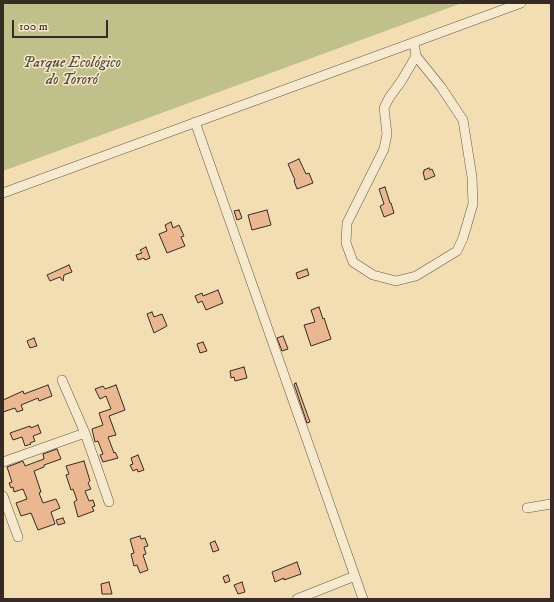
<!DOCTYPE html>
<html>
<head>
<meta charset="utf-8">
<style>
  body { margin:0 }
  #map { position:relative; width:554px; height:602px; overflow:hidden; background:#f3ddb3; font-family:"IM FELL DW Pica",serif }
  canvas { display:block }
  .frame { position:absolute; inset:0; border:4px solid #362a24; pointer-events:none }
  .scale { position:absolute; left:12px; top:20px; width:96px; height:18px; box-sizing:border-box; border:2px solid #362a24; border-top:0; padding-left:5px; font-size:12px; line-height:14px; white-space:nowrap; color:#362a24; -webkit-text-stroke:3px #f7e9ce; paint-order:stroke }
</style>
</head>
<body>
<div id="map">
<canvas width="554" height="602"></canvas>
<div class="frame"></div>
<div class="scale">100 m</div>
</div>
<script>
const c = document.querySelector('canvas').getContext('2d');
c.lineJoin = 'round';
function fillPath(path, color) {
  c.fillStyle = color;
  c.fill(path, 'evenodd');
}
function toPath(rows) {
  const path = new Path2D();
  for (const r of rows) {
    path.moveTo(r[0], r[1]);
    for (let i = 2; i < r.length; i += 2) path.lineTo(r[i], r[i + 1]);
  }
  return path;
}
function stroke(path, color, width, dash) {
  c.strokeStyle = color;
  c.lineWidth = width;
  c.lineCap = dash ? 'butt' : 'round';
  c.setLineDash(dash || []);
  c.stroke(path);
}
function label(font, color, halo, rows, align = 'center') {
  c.font = font + ' "IM FELL DW Pica",serif';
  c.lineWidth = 3;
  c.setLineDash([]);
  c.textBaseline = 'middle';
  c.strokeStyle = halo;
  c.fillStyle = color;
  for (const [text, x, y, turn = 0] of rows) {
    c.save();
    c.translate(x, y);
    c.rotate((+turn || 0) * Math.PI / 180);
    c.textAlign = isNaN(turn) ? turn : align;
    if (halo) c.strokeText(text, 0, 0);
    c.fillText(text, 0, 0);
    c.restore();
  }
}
fillPath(toPath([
  [3,3,462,3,3,171]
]), '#bfc08a');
const building = toPath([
  [299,159,306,174,309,173,313,183,297,189,294,181,295,180,288,164,299,159],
  [429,168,430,170,432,169,435,176,425,180,423,172,424,172,424,170,429,168],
  [385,187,390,203,391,203,394,213,384,217,380,206,384,204,379,189,385,187],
  [239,210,242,218,237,220,234,211,239,210],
  [267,210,271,225,252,230,248,215,267,210],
  [171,222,173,228,179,225,184,236,181,237,185,246,167,253,159,234,167,231,165,225,171,222],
  [146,247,150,258,145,260,144,258,138,260,136,255,142,253,140,250,146,247],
  [69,265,72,272,64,275,63,281,60,277,50,281,47,275,69,265],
  [307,269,309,275,298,279,296,273,307,269],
  [218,290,223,303,206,310,202,301,198,303,195,296,202,293,203,296,218,290],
  [319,307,323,319,324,318,331,339,311,346,304,325,315,322,311,310,319,307],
  [152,312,154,317,162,314,167,326,154,333,147,314,152,312],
  [283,336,288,349,282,351,277,338,283,336],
  [34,338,37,346,30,348,27,341,34,338],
  [203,342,207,351,200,353,197,344,203,342],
  [244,367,247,378,235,381,234,377,231,378,230,371,244,367],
  [296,383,310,422,307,423,294,384,296,383],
  [48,385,52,396,39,401,38,398,21,405,23,410,17,412,15,408,3,412,3,400,23,391,24,394,48,385],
  [116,385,125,410,109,416,116,435,108,437,114,453,115,452,118,458,103,462,100,455,103,454,98,441,95,442,92,429,103,425,99,413,111,409,106,396,100,399,95,389,103,386,105,389,116,385],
  [38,425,41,433,33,436,35,441,30,443,31,444,25,446,22,437,13,440,10,433,30,426,31,428,38,425],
  [57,449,61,459,44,465,44,467,34,471,41,492,39,493,43,503,56,499,60,508,51,512,55,524,38,530,31,513,21,516,16,503,27,499,23,489,14,492,13,487,11,488,9,483,12,482,7,467,23,461,25,466,44,459,43,454,57,449],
  [138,455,144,470,138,472,137,469,133,471,130,465,133,464,131,458,138,455],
  [84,461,90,481,88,483,91,489,85,491,89,501,93,500,95,506,92,507,94,511,78,517,74,502,77,500,73,489,71,490,66,475,69,474,66,466,84,461],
  [63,518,65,523,58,525,56,520,63,518],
  [140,536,141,539,145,538,148,546,144,547,146,554,143,555,148,570,140,573,137,565,134,566,131,554,134,553,130,539,140,536],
  [215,541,219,550,213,552,210,543,215,541],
  [297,562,301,574,284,580,284,578,275,582,272,572,297,562],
  [228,575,230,581,225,583,223,577,228,575],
  [109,582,112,594,102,594,101,584,109,582],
  [242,582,245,592,238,594,234,585,242,582]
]);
fillPath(building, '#ebb790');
stroke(building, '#362a24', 1);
const minor = toPath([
  [414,42,416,56,441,87,463,120,472,177,473,204,463,238,457,251,416,276,396,281,373,275,353,262,346,243,347,223,384,149,387,134,384,108,389,98,402,80,416,56],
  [195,122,363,599],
  [3,193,521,3],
  [62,380,85,433,109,502],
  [3,462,85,433],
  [3,496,18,537],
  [527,508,551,504],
  [297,599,355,576]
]);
stroke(minor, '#655748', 10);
stroke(minor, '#f7e9ce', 9);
label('italic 15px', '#58503e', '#f7e9ce', [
  ["Parque Ecológico",72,64],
  ["do Tororó",72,81]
]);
</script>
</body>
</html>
